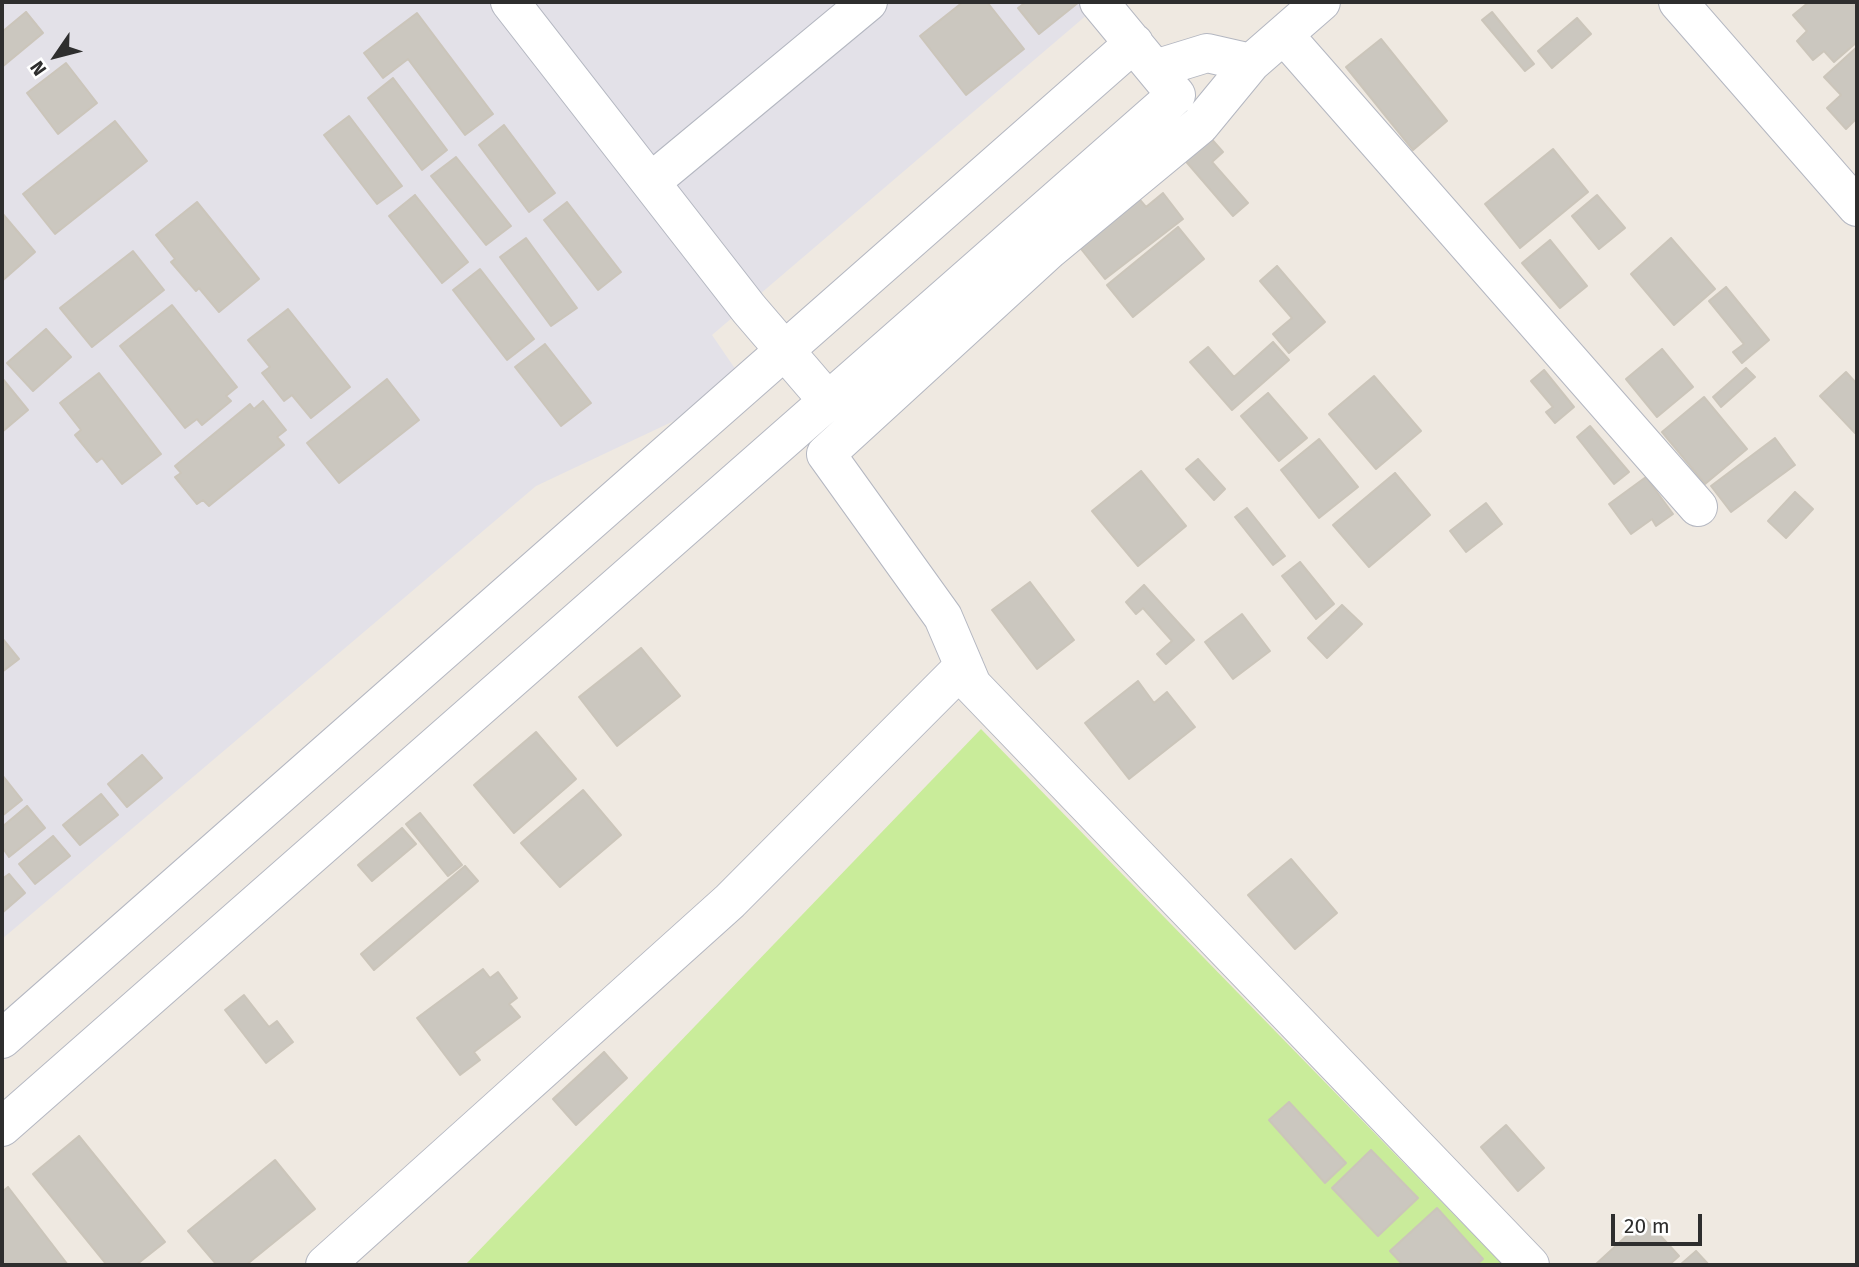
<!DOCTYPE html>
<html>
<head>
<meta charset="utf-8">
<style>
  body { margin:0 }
  #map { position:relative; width:1859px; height:1267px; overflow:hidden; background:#efe9e1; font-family:"Fira Sans",sans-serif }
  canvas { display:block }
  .frame { position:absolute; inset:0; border:4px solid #2e2e2e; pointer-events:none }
  .north { position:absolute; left:21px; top:21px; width:70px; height:70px; -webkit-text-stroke:5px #fff; paint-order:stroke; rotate:235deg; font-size:19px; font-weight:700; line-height:28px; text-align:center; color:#2e2e2e }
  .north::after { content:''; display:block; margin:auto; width:24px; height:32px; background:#2e2e2e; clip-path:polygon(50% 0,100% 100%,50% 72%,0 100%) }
  .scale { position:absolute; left:1611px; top:1214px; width:91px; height:32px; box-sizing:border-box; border:4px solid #2e2e2e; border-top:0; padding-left:9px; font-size:21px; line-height:24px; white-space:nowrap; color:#2e2e2e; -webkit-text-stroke:5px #fff; paint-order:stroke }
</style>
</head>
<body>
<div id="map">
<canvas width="1859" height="1267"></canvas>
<div class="frame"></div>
<div class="north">N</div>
<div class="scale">20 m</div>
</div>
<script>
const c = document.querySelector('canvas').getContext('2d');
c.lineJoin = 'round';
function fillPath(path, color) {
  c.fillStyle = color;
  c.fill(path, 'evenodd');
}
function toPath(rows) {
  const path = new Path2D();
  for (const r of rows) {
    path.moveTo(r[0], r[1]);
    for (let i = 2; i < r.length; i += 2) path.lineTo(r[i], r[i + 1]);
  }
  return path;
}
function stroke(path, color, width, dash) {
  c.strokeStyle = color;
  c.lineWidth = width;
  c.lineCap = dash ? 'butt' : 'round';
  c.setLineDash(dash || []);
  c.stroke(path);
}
fillPath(toPath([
  [2,2,1102,2,712,335,738,373,695,411,536,486,2,939]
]), '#e3e1e8');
fillPath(toPath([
  [981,729,1503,1265,465,1265]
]), '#c9ec9a');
const building = toPath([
  [963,2,987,2,1024,49,966,95,920,36,963,2],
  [1026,2,1079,2,1039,34,1018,8,1026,2],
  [1809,2,1857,2,1857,42,1834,62,1824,51,1813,60,1797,41,1807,31,1793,15,1809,2],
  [26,12,43,33,2,67,2,32,26,12],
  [1492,12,1534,64,1525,71,1482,20,1492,12],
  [417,13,493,114,465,135,408,59,383,78,364,53,417,13],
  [1577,18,1591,34,1552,68,1538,51,1577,18],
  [1381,39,1447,121,1413,150,1346,67,1381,39],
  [1857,47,1857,118,1846,129,1827,108,1841,95,1824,77,1857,47],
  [66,63,97,103,58,134,27,93,66,63],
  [393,78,447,150,422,170,368,98,393,78],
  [349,116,402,186,377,204,324,135,349,116],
  [115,121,147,161,55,234,23,194,115,121],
  [504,125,555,193,529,212,479,145,504,125],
  [1208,135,1223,152,1212,162,1248,203,1233,216,1183,158,1208,135],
  [1553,149,1588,192,1520,248,1485,204,1553,149],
  [456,157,511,226,486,245,431,176,456,157],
  [1130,188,1146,207,1163,193,1183,219,1105,279,1070,235,1130,188],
  [415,195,468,262,442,283,389,216,415,195],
  [1597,195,1625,228,1599,249,1572,216,1597,195],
  [197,202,259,279,219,312,199,288,196,291,171,262,175,259,156,235,197,202],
  [567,202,621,272,598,290,544,220,567,202],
  [2,213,35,252,2,281,2,213],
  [1178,227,1204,259,1133,317,1107,285,1178,227],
  [526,238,577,308,551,326,500,257,526,238],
  [1671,238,1715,289,1674,325,1631,274,1671,238],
  [1550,240,1587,286,1560,308,1522,263,1550,240],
  [133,251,164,290,92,347,60,308,133,251],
  [1277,266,1325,322,1289,353,1273,334,1292,318,1260,281,1277,266],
  [480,269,534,339,507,360,453,290,480,269],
  [1726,287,1769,340,1742,363,1733,352,1744,344,1709,301,1726,287],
  [172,305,237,387,226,396,231,401,202,425,197,419,185,428,120,346,172,305],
  [288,309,350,387,311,418,292,395,284,401,262,373,270,367,248,340,288,309],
  [46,329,71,357,33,391,7,363,46,329],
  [1273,342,1289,360,1232,410,1190,362,1208,347,1234,377,1273,342],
  [545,344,591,403,561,426,515,367,545,344],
  [1662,349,1693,387,1657,417,1626,379,1662,349],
  [1746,368,1755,377,1721,407,1713,397,1746,368],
  [1544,370,1574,407,1555,423,1546,412,1553,407,1531,381,1544,370],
  [1846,372,1857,384,1857,431,1855,433,1820,396,1846,372],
  [99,373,161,454,122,484,102,458,97,462,75,435,81,430,60,403,99,373],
  [1374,376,1421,431,1376,469,1329,414,1374,376],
  [2,378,28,410,2,432,2,378],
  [387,379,419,420,339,483,307,443,387,379],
  [1268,393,1307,438,1279,461,1241,416,1268,393],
  [1704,397,1747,449,1705,484,1662,432,1704,397],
  [263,401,286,430,277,437,284,445,209,506,203,500,197,504,175,477,181,473,175,466,250,404,254,409,263,401],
  [1590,426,1629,472,1614,484,1577,437,1590,426],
  [1775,438,1795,465,1731,512,1711,486,1775,438],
  [1319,439,1358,487,1319,518,1281,470,1319,439],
  [1198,459,1225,489,1214,500,1186,469,1198,459],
  [1141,471,1186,526,1138,566,1092,511,1141,471],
  [1395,473,1430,515,1369,567,1333,525,1395,473],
  [1646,477,1673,514,1656,526,1652,519,1631,534,1609,504,1646,477],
  [1795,492,1813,509,1786,538,1768,521,1795,492],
  [1486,503,1502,524,1466,552,1450,531,1486,503],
  [1247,508,1285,556,1273,565,1235,517,1247,508],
  [1300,562,1334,604,1316,619,1282,576,1300,562],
  [1030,582,1074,640,1037,669,992,610,1030,582],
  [1144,585,1194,640,1166,664,1157,654,1172,641,1143,608,1136,614,1126,602,1144,585],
  [1342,605,1362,624,1327,658,1308,638,1342,605],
  [1242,614,1270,651,1233,679,1205,642,1242,614],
  [2,638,19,659,2,672,2,638],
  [641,648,680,696,617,746,579,697,641,648],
  [1138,681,1154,703,1167,692,1195,727,1129,779,1085,723,1138,681],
  [536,732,576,779,514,833,474,785,536,732],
  [142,755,162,778,127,807,108,784,142,755],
  [3,776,22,800,2,816,2,777,3,776],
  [583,790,621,835,560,887,521,843,583,790],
  [101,794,118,815,80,845,63,825,101,794],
  [27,806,45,828,9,857,2,847,2,827,27,806],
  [420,813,462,865,448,876,406,824,420,813],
  [402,828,416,844,372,881,358,865,402,828],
  [53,836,70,856,35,884,19,864,53,836],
  [1291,859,1337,913,1295,949,1248,895,1291,859],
  [465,866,478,881,374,970,361,954,465,866],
  [9,874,25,893,2,913,2,879,9,874],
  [483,969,490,978,498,972,517,998,509,1004,520,1017,474,1052,480,1060,460,1075,417,1018,483,969],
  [244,995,269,1027,277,1021,293,1042,266,1063,225,1010,244,995],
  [604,1052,627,1078,576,1125,553,1099,604,1052],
  [1289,1102,1346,1163,1325,1183,1269,1120,1289,1102],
  [1506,1125,1544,1168,1518,1191,1481,1147,1506,1125],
  [79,1136,165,1242,136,1265,107,1265,33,1174,79,1136],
  [1371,1150,1418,1198,1378,1236,1332,1188,1371,1150],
  [275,1160,315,1209,246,1265,217,1265,188,1231,275,1160],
  [8,1187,68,1265,2,1265,2,1192,8,1187],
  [1437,1208,1483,1259,1476,1265,1403,1265,1390,1251,1437,1208],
  [1645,1219,1679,1256,1669,1265,1595,1265,1645,1219],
  [1696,1251,1709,1265,1680,1265,1696,1251]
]);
fillPath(building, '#cbc7bf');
stroke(building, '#cbc5ba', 2);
const minor = toPath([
  [510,2,749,309,828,401],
  [1321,2,1251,63,1200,125,1050,249,826,454,943,617,972,685,1530,1265],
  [1678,2,1857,207],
  [1284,35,1698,507],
  [1155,69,1207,53,1251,63],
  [651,182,868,2],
  [2,1039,1134,43],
  [2,1127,1176,95,1099,2],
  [325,1265,730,901,964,666]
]);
stroke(minor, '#b4b7c1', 40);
stroke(minor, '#fff', 38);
</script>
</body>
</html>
